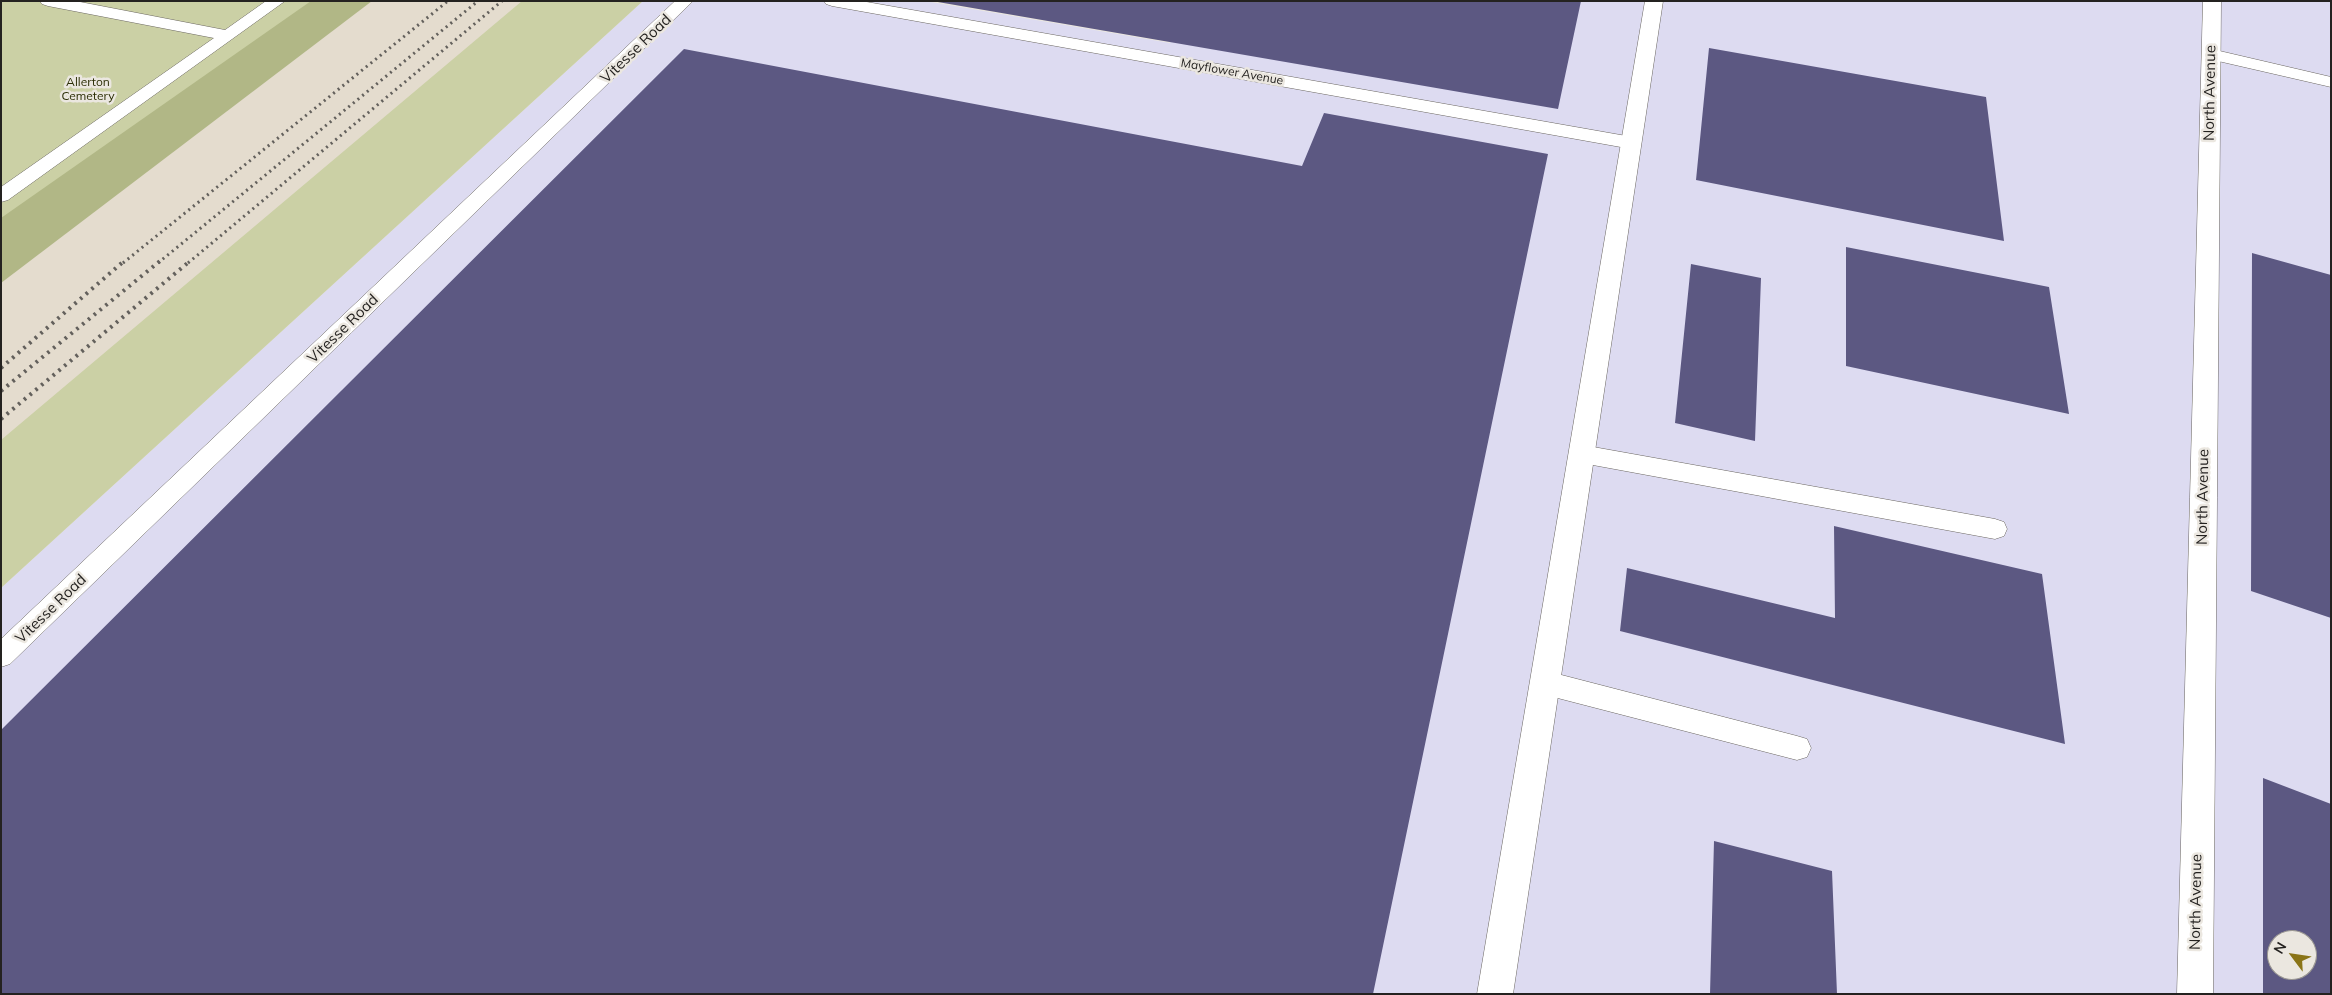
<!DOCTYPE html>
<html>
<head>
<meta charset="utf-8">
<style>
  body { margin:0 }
  #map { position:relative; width:2332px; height:995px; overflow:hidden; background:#ebe7e0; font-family:Mulish,sans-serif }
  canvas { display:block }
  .frame { position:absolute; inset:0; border:2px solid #242220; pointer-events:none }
  .north { position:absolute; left:2267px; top:930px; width:50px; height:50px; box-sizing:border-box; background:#ebe7e0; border:1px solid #9b9893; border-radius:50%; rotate:301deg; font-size:14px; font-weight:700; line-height:20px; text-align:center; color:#242220 }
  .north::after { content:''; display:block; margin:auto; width:18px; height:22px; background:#8a7417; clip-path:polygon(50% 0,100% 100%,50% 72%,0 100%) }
</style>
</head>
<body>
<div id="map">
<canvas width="2332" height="995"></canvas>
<div class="frame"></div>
<div class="north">N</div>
</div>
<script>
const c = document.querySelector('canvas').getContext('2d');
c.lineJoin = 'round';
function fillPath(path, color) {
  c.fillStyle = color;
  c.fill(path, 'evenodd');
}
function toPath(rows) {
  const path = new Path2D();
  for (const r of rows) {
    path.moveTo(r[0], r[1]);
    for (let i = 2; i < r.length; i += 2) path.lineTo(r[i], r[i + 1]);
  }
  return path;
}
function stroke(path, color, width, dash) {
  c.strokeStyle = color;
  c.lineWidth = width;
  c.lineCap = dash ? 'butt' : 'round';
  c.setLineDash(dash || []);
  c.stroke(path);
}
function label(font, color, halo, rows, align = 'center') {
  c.font = font + ' Mulish,sans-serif';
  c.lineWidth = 5;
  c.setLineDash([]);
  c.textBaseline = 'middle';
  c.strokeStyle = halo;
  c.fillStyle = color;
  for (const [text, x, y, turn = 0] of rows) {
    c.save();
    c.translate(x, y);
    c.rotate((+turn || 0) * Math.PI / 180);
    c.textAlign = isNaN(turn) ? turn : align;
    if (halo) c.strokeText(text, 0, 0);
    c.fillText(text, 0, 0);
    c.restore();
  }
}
fillPath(toPath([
  [352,1,593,1,1,528,1,262]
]), '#e4dcce');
fillPath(toPath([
  [643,1,925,1,1170,43,1194,1,2331,1,2331,994,1,994,1,588],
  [2277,940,2307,940,2307,970,2277,970]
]), '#dddbf1');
fillPath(toPath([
  [1,1,352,1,1,262],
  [522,1,643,1,1,588,1,440]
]), '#cbd0a5');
fillPath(toPath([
  [311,1,372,1,1,283,1,218]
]), '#b1b786');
fillPath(toPath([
  [932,1,1581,1,1558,109],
  [1709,48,1986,97,2004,241,1696,180],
  [684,49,1302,166,1324,113,1548,154,1373,994,1,994,1,730],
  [1846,247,2049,287,2069,414,1846,366],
  [2252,253,2331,275,2331,618,2251,591],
  [1691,264,1761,278,1755,441,1675,423],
  [1834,526,2042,574,2065,744,1620,631,1627,568,1835,618],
  [2263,778,2331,804,2331,994,2263,994],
  [2277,940,2307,940,2307,970,2277,970],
  [1714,841,1832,871,1837,994,1710,994]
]), '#5c5882');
const lane = toPath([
  [40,1,75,1,225,30,266,1,285,1,8,200,1,202,1,187,214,38,48,6,42,4,40,1],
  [675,1,693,1,10,664,1,667,1,639,675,1],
  [824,1,861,1,1632,137,1638,139,1641,143,1638,147,1632,149,832,6,826,4,824,1],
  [2211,49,2331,77,2331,87,2205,58,2202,54,2205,50,2211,49],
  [1582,445,1995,519,2004,522,2007,529,2004,536,1995,539,1582,463,1574,460,1570,454,1574,448,1582,445],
  [1546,671,1797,736,1807,739,1811,748,1807,757,1797,760,1546,695,1537,691,1533,683,1537,675,1546,671]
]);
const street = toPath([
  [1645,1,1663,1,1513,994,1477,994,1645,1],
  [2203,1,2221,1,2213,994,2177,994,2203,1]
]);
stroke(lane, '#6c6862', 1);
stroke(street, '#6c6862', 1);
fillPath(lane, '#fff');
fillPath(street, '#fff');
stroke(toPath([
  [123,263,448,1],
  [158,263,478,1],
  [188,263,502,1]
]), '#63605c', 3, [2, 4]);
stroke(toPath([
  [1,368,124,261],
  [1,391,160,261],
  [1,419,190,261]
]), '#63605c', 4, [2.5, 5]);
label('12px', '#242220', '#ebe7e0', [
  ["Mayflower Avenue",1232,72,10]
]);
label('12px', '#2b2e05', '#ebe7e0', [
  ["Allerton",88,82],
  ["Cemetery",88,96]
]);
label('15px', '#242220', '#ebe7e0', [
  ["Vitesse Road",636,49,-44],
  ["North Avenue",2210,93,-89],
  ["Vitesse Road",343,329,-44],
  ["North Avenue",2203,497,-89],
  ["Vitesse Road",51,609,-44],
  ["North Avenue",2196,902,-89]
]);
</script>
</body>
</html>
